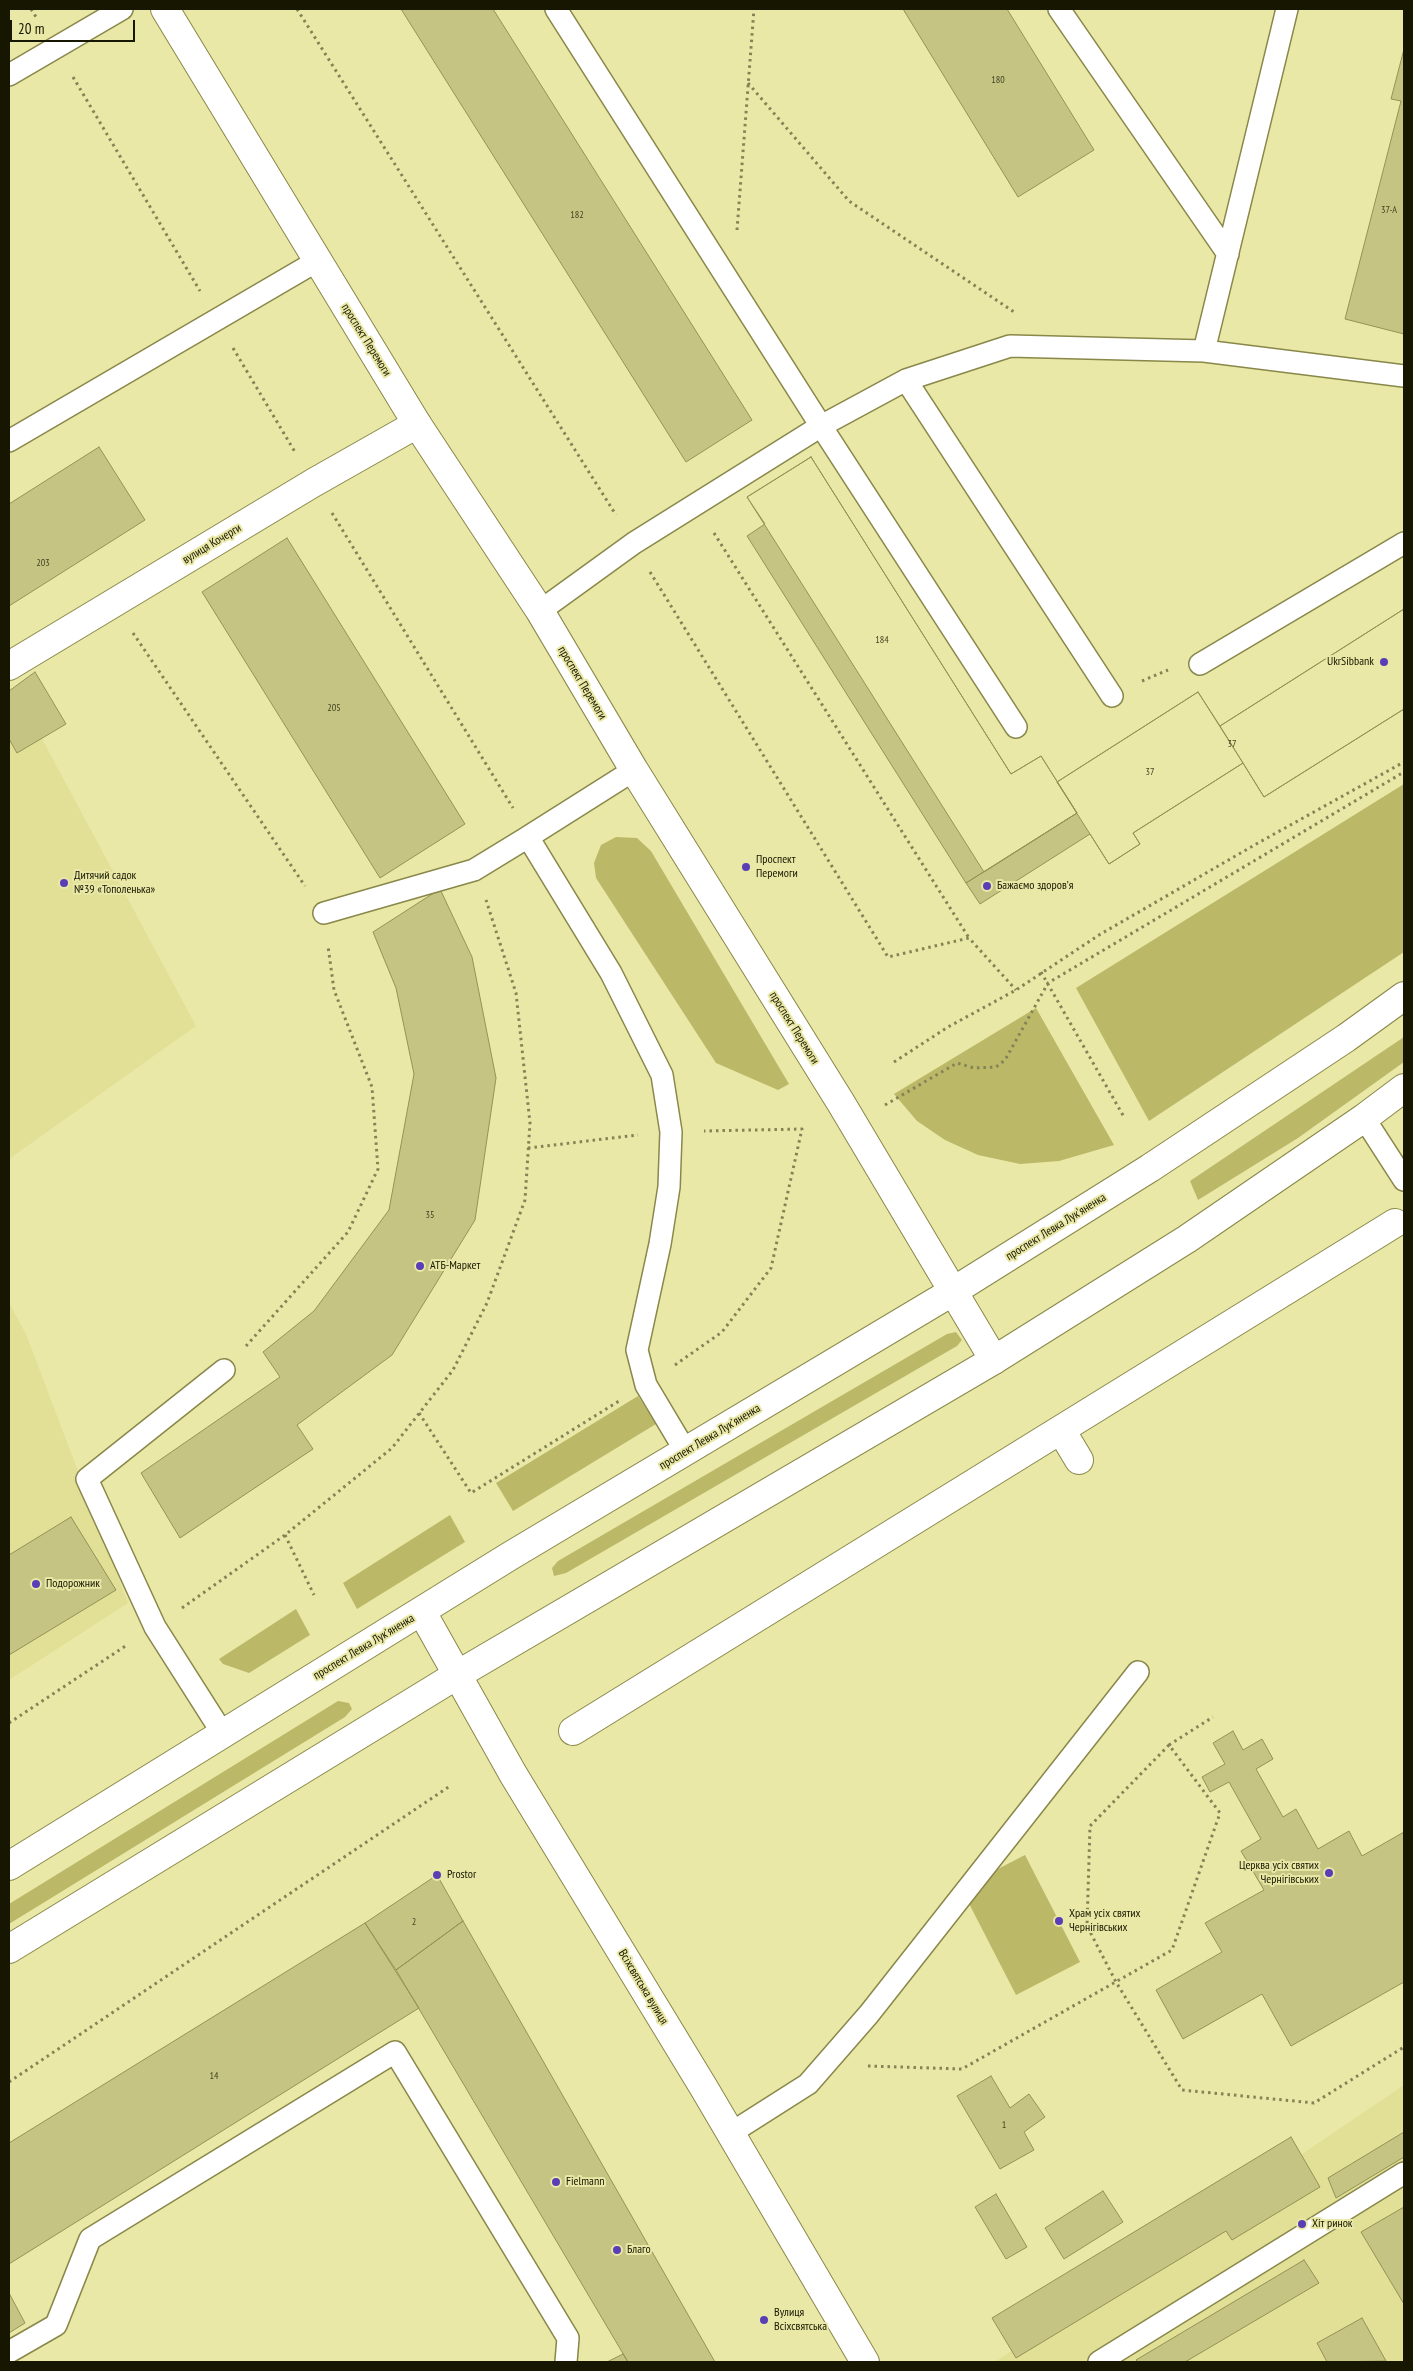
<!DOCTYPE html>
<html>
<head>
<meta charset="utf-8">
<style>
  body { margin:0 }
  #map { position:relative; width:1413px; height:2371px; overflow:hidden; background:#e9e8a6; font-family:"PT Sans Narrow",sans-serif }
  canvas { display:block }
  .frame { position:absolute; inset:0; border:10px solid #171600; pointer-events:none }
  .scale { position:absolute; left:10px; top:20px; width:125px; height:22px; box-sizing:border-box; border:2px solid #171600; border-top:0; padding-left:6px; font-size:15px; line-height:18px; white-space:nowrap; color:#171600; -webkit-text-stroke:4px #e9e8a6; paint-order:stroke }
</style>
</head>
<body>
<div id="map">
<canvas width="1413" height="2371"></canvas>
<div class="frame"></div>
<div class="scale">20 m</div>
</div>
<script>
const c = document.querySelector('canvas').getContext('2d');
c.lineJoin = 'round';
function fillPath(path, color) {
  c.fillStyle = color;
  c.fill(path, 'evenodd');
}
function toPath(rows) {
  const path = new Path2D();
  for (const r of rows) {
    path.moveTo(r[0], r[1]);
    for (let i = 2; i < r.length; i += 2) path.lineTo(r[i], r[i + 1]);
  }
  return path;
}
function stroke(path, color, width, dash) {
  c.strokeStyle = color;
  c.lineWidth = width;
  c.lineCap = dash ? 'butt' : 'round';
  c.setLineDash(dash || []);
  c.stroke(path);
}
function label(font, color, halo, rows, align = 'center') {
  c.font = font + ' "PT Sans Narrow",sans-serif';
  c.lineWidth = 4;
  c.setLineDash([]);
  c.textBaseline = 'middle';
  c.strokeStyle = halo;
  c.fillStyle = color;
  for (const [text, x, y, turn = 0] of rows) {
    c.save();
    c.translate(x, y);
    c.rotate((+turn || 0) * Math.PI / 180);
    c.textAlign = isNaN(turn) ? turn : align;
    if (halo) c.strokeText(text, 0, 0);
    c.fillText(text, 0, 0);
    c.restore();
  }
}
fillPath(toPath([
  [9,719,42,739,196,1026,9,1159],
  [9,1303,26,1334,128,1603,9,1680],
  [1404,2085,1404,2362,995,2362]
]), '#e1e096');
fillPath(toPath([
  [1404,784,1404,952,1149,1121,1076,988],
  [616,837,637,838,651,851,789,1084,778,1090,716,1063,596,878,594,863,601,845],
  [1036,1008,1114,1145,1059,1161,1020,1164,978,1155,945,1140,917,1121,894,1094],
  [1404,1037,1404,1062,1298,1138,1198,1200,1190,1181],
  [956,1332,962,1340,957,1346,566,1573,554,1576,552,1568,558,1561,947,1334],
  [638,1396,656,1424,513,1511,496,1483],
  [450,1515,465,1542,357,1609,343,1583],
  [296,1609,310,1635,249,1673,223,1664,219,1659],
  [338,1701,349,1703,352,1709,345,1717,9,1924,9,1904],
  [1025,1855,1080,1962,1016,1995,961,1888]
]), '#bbb968');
const building = toPath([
  [401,9,493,9,752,420,686,462,401,9],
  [903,9,1007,9,1094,150,1018,197,903,9],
  [1404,49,1404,334,1345,319,1401,101,1391,99,1404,49],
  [99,447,145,520,9,606,9,504,99,447],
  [811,457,1011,774,1041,756,1077,813,984,872,747,497,811,457],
  [811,457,1011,774,1041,756,1077,813,966,883,747,536,765,524,747,497,811,457],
  [287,538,465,824,380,878,202,592,287,538],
  [1404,609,1404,709,1264,797,1220,726,1404,609],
  [1404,609,1404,709,1264,797,1243,763,1133,833,1140,844,1109,864,1090,834,980,904,966,883,1077,813,1057,782,1198,692,1220,726,1404,609],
  [35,672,66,724,17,753,9,739,9,691,35,672],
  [1198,692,1243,763,1133,833,1140,844,1109,864,1057,782,1198,692],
  [440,889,472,957,496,1078,475,1220,392,1355,297,1425,313,1449,180,1538,141,1473,280,1377,263,1352,314,1311,389,1210,414,1074,396,988,373,932,440,889],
  [71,1517,116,1590,9,1655,9,1555,71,1517],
  [1233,1731,1243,1750,1262,1739,1273,1759,1256,1769,1283,1817,1296,1809,1318,1849,1349,1831,1362,1856,1404,1832,1404,1982,1291,2046,1262,1994,1183,2039,1156,1990,1222,1952,1205,1923,1264,1890,1241,1851,1261,1839,1229,1782,1210,1792,1202,1777,1225,1764,1213,1743,1233,1731],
  [437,1875,463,1921,396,1970,365,1923,437,1875],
  [463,1921,715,2362,628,2362,396,1970,463,1921],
  [365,1923,419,2008,9,2264,9,2143,365,1923],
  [991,2076,1010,2108,1029,2094,1045,2117,1024,2132,1034,2150,1000,2169,957,2096,991,2076],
  [1404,2132,1404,2157,1336,2198,1328,2178,1404,2132],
  [1291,2137,1320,2187,1232,2240,1226,2231,1016,2358,992,2318,1291,2137],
  [1103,2191,1123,2222,1064,2259,1045,2228,1103,2191],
  [996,2194,1027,2247,1006,2259,975,2207,996,2194],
  [1404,2207,1404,2304,1361,2232,1404,2207],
  [1304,2260,1319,2283,1185,2362,1138,2362,1136,2360,1304,2260],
  [9,2293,25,2323,9,2333,9,2293],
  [1362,2318,1386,2361,1327,2362,1317,2343,1362,2318],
  [623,2354,628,2362,607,2362,623,2354]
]);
fillPath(building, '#c5c483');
stroke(building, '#949354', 1);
const service = toPath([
  [1059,9,1228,254],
  [9,75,122,9],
  [1204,351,1404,376],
  [906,380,1112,696],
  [9,441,317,261],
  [540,611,634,543,821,426,556,9],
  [1200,664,1404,543],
  [1016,727,821,426,906,380,1010,346,1204,351,1287,9],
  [634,770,528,837,611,973,662,1075,671,1132,669,1187,660,1244,637,1350,646,1385,686,1452],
  [324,913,474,870,528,837],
  [1364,1118,1404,1180],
  [223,1734,155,1627,87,1479,224,1370],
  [731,2133,808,2084,869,2014,1138,1672],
  [9,2352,56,2325,90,2239,395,2052,568,2338,566,2362],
  [1099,2362,1404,2173]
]);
const pedestrian = toPath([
  [1061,1430,1079,1460],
  [573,1731,1395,1223]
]);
const minor = toPath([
  [9,666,313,483,417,424]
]);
const tertiary = toPath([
  [165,9,417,424,540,611,634,770,841,1103,994,1360],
  [422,1612,513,1774,704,2088,865,2362]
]);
const secondary = toPath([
  [9,1866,510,1556,952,1292,1150,1168,1346,1038,1404,996],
  [9,1949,457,1675,994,1360,1187,1239,1364,1118,1404,1088]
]);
stroke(service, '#898749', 24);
stroke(pedestrian, '#898749', 30);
stroke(minor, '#898749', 30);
stroke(tertiary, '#898749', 30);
stroke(secondary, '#898749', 30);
stroke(toPath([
  [31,9,38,20],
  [297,9,616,515],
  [73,77,200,291],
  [748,83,849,201,1014,312],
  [737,230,754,9],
  [233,348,295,452],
  [332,513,513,808],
  [714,533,969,938],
  [650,572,888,957,969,938,1016,990],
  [133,633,305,886],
  [1142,681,1168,670],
  [1041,972,1124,1117],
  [894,1062,948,1027,1016,990,1099,935,1258,843,1404,762],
  [885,1105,957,1063,974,1068,996,1067,1005,1060,1048,983,1404,772],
  [528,1148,638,1135],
  [246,1346,348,1232,378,1169,372,1087,334,990,328,946],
  [675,1365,722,1332,771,1268,802,1129,704,1131],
  [419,1413,471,1493,619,1401],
  [285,1535,314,1595],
  [182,1608,285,1535,392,1448,453,1370,487,1303,525,1200,530,1123,516,993,486,900],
  [9,1723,127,1645],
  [1169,1745,1090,1826,1087,1926,1116,1982,1182,2090,1314,2103,1404,2047],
  [868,2066,962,2069,1172,1950,1220,1813,1169,1745,1213,1717],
  [9,2082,450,1786]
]), '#848356', 3, [2.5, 4]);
stroke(service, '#fff', 21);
stroke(pedestrian, '#fff', 28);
stroke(minor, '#fff', 28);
stroke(tertiary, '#fff', 28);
stroke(secondary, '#fff', 28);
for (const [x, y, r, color] of [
  [1384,662,5,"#593eb6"],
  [746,867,5,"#593eb6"],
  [64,883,5,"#593eb6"],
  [987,886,5,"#593eb6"],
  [420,1266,5,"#593eb6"],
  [36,1584,5,"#593eb6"],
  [1329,1873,5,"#593eb6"],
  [437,1875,5,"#593eb6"],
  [1059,1921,5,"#593eb6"],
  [556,2182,5,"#593eb6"],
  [1302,2224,5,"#593eb6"],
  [617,2250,5,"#593eb6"],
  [764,2320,5,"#593eb6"]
]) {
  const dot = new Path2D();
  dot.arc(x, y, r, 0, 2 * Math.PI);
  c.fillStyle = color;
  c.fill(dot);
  stroke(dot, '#e9e8a6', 2);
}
label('10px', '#424221', null, [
  ["180",998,80],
  ["37-А",1389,210],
  ["182",577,215],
  ["203",43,563],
  ["184",882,640],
  ["205",334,708],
  ["37",1232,744],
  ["37",1150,772],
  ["35",430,1215],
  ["2",414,1922],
  ["14",214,2076],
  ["1",1004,2125]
]);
label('12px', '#171600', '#e9e8a6', [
  ["проспект Перемоги",366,340,58],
  ["вулиця Кочерги",212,544,-31],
  ["проспект Перемоги",582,683,59],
  ["проспект Перемоги",794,1028,58],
  ["проспект Левка Лукʼяненка",1056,1227,-32],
  ["проспект Левка Лукʼяненка",710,1437,-31],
  ["проспект Левка Лукʼяненка",364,1647,-31],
  ["Всіхсвятська вулиця",643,1987,59]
]);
label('12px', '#171600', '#e9e8a6', [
  ["UkrSibbank",1374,662,"right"],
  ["Проспект",756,860],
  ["Перемоги",756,874],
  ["Дитячий садок",74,876],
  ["№39 «Тополенька»",74,890],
  ["Бажаємо здоровʼя",997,886],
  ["АТБ-Маркет",430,1266],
  ["Подорожник",46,1584],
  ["Церква усіх святих",1319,1866,"right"],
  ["Чернігівських",1319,1880,"right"],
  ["Prostor",447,1875],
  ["Храм усіх святих",1069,1914],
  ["Чернігівських",1069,1928],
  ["Fielmann",566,2182],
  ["Хіт ринок",1312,2224],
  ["Благо",627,2250],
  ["Вулиця",774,2313],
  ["Всіхсвятська",774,2327]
], 'left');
</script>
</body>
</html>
